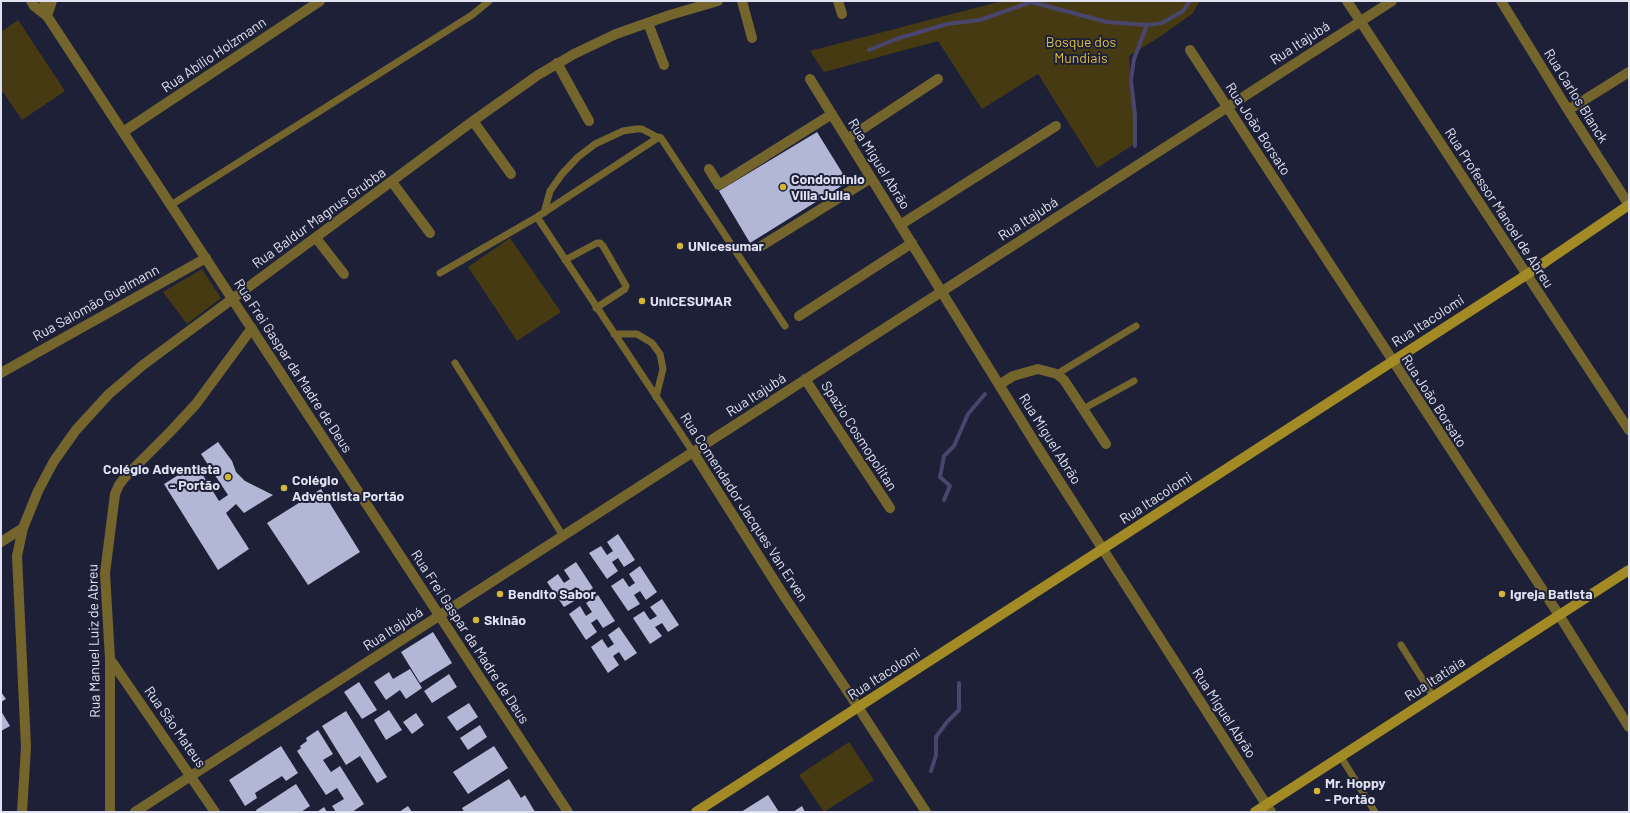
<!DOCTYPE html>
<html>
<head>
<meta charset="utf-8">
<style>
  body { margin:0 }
  #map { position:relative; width:1630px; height:813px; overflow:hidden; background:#1e2038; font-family:Barlow,sans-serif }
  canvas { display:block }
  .frame { position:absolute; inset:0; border:2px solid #e0e2f2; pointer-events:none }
</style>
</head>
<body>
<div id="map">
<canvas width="1630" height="813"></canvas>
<div class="frame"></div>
</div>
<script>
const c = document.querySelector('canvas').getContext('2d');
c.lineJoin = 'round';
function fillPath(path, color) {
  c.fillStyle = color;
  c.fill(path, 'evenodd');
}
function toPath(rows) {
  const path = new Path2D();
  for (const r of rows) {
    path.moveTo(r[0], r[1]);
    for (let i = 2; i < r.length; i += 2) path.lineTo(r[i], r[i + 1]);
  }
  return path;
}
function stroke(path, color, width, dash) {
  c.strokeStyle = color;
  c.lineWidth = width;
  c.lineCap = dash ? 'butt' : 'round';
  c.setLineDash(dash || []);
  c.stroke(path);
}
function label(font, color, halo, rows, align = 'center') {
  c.font = font + ' Barlow,sans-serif';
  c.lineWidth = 4;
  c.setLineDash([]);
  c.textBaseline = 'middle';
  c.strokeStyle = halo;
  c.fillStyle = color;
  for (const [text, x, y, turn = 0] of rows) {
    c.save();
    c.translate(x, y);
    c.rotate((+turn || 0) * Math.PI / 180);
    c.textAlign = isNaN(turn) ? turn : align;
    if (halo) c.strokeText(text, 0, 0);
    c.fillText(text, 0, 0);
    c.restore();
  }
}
fillPath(toPath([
  [1002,1,1200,1,1192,14,1161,36,1129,56,1136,143,1097,168,1038,74,982,109,938,41,824,72,810,51],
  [18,20,65,91,22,120,1,89,1,32],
  [510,238,561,312,517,341,468,267],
  [202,269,221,298,187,324,163,292],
  [849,742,874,780,824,812,799,775]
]), '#453a12');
stroke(toPath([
  [869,50,896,39,947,24,980,20,1031,2,1107,22,1147,25,1162,23,1183,11,1190,1],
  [1135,146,1135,115,1131,80,1134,59,1147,25],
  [944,500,950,486,940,477,944,456,954,446,968,414,985,394],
  [931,771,936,755,936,737,947,722,959,710,959,683]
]), '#4a456c', 4);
fillPath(toPath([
  [817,132,848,182,750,243,719,191],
  [218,442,232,461,236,472,245,481,273,495,244,513,236,504,226,513,249,549,218,570,164,484,196,464,219,501,228,495,201,454],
  [321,489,360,552,308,585,267,523],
  [618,534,635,560,624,567,618,558,612,562,618,571,607,579,589,553,601,546,607,555,613,551,607,542],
  [576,562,593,588,582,596,576,587,570,591,576,600,564,607,547,582,558,574,564,583,570,579,564,570],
  [640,566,657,592,646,600,640,591,634,595,640,604,628,611,611,586,623,578,629,587,635,583,629,574],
  [598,595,615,621,603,628,597,619,591,623,597,632,586,640,569,614,580,606,586,616,592,612,586,603],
  [662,599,679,625,668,632,662,623,655,627,662,636,650,644,633,618,644,611,650,620,657,616,650,607],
  [619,627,637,653,625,661,619,652,613,656,619,665,608,673,591,647,602,639,608,648,614,644,608,635],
  [433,632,452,663,420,683,401,652],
  [410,669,422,688,406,699,400,690,386,700,374,682,389,672,393,679],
  [449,674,457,687,432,703,424,691],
  [359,682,377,710,362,719,344,692],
  [1,692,6,699,1,702],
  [469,703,478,717,457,731,447,717],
  [389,710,402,730,386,740,374,720],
  [1,711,10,726,1,731],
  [346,711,387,777,377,783,360,756,346,765,322,726],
  [416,713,424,725,412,734,403,722],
  [480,725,487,737,468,750,460,738],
  [318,730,333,754,323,760,331,772,340,766,364,804,352,812,336,812,332,806,344,799,337,788,326,795,297,751,301,748,300,746,307,741,306,738],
  [281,746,298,773,286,781,282,776,255,793,257,798,245,806,229,780],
  [494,746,508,768,468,794,453,772],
  [509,779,521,798,525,795,535,812,464,812,462,808],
  [296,784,310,806,301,812,257,812,256,810],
  [768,795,779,812,741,812],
  [408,806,412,812,399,812],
  [802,806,805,812,793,812],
  [324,807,327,812,317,812]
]), '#b3b7d6');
stroke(toPath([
  [171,205,472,15,489,1],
  [544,213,550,191,562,174,578,157,595,144,623,131,636,129,642,129,657,137],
  [537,217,693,452],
  [565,260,597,243,600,243,603,246,626,286,625,289,596,308],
  [440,273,537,217,659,137,661,138,785,326],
  [614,334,637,334,652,343,660,354,663,369,656,397],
  [455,363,563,536],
  [1057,374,1136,326],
  [1083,409,1134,381],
  [1401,645,1433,696],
  [1341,757,1375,812]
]), '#73652c', 7);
stroke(toPath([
  [31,1,34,6,47,16],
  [44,1,47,16],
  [742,1,752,38],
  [838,1,842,14],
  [1347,1,1629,430],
  [1501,1,1568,110,1629,205],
  [648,23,664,65],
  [1190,50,1559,615,1629,727],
  [557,63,589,121],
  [810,79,1040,451,1271,812],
  [1568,110,1629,72],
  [473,121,511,174],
  [123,132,320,1],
  [847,139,938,79],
  [709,169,719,185,832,114],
  [392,182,430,233],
  [900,225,1056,126],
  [316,238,344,274],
  [758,248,871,178],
  [799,316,912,243],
  [1,373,206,258],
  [805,379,890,508],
  [999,385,1013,376,1038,369,1057,374,1064,380,1106,444],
  [693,452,784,596,858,707,926,812],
  [1,542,23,528],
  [110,659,215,812],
  [22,812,26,747,17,556,23,528,38,491,54,461,76,430,109,394,143,365,473,121,538,75,574,54,616,34,670,15,718,1],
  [110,812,110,659,105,573,115,494,119,485,125,477,171,431,196,404,252,328],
  [135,812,1392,1]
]), '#73652c', 10);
stroke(toPath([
  [52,1,47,16,568,812]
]), '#73652c', 10);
stroke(toPath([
  [696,812,1526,275,1629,205],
  [1255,812,1629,570]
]), '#a28a25', 10);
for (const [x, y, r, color] of [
  [783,187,4,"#d4b635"],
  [680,246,4,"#d4b635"],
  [642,301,4,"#d4b635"],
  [228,477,4,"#d4b635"],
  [284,488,4,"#d4b635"],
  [500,594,4,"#d4b635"],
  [1502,594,4,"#d4b635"],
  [476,620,4,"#d4b635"],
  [1317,791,4,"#d4b635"]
]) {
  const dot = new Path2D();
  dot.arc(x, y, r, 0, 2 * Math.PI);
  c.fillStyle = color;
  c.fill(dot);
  stroke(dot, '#1e2038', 1.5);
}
label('14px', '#ddbe40', '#1e2038', [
  ["Bosque dos",1081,42],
  ["Mundiais",1081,58]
]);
label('14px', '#e0e2f2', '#1e2038', [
  ["Rua Itajubá",1300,43,-33],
  ["Rua Abílio Holzmann",214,55,-34],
  ["Rua Carlos Blanck",1576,96,58],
  ["Rua João Borsato",1258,129,57],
  ["Rua Miguel Abrão",879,164,58],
  ["Rua Professor Manoel de Abreu",1499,208,57],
  ["Rua Baldur Magnus Grubba",319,218,-36],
  ["Rua Itajubá",1028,219,-33],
  ["Rua Salomão Guelmann",96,303,-29],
  ["Rua Itacolomi",1428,321,-33],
  ["Rua Frei Gaspar da Madre de Deus",293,366,57],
  ["Rua Itajubá",756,395,-33],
  ["Rua João Borsato",1434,401,57],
  ["Spazio Cosmopolitan",859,436,57],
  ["Rua Miguel Abrão",1050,439,58],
  ["Rua Itacolomi",1156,498,-33],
  ["Rua Comendador Jacques Van Erven",744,507,57],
  ["Rua Itajubá",393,629,-33],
  ["Rua Frei Gaspar da Madre de Deus",470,637,57],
  ["Rua Manuel Luiz de Abreu",94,641,-91],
  ["Rua Itacolomi",884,674,-33],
  ["Rua Itatiaia",1435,679,-33],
  ["Rua Miguel Abrão",1224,713,57],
  ["Rua São Mateus",175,727,55]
]);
label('bold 14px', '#e0e2f2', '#1e2038', [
  ["Condominio",791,179],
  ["Villa Julia",791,195],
  ["UNIcesumar",688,246],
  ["UniCESUMAR",650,301],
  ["Colégio Adventista",220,469,"right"],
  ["- Portão",220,485,"right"],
  ["Colégio",292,480],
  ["Adventista Portão",292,496],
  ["Bendito Sabor",508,594],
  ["Igreja Batista",1510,594],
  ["Skinão",484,620],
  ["Mr. Hoppy",1325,783],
  ["- Portão",1325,799]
], 'left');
</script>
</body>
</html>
